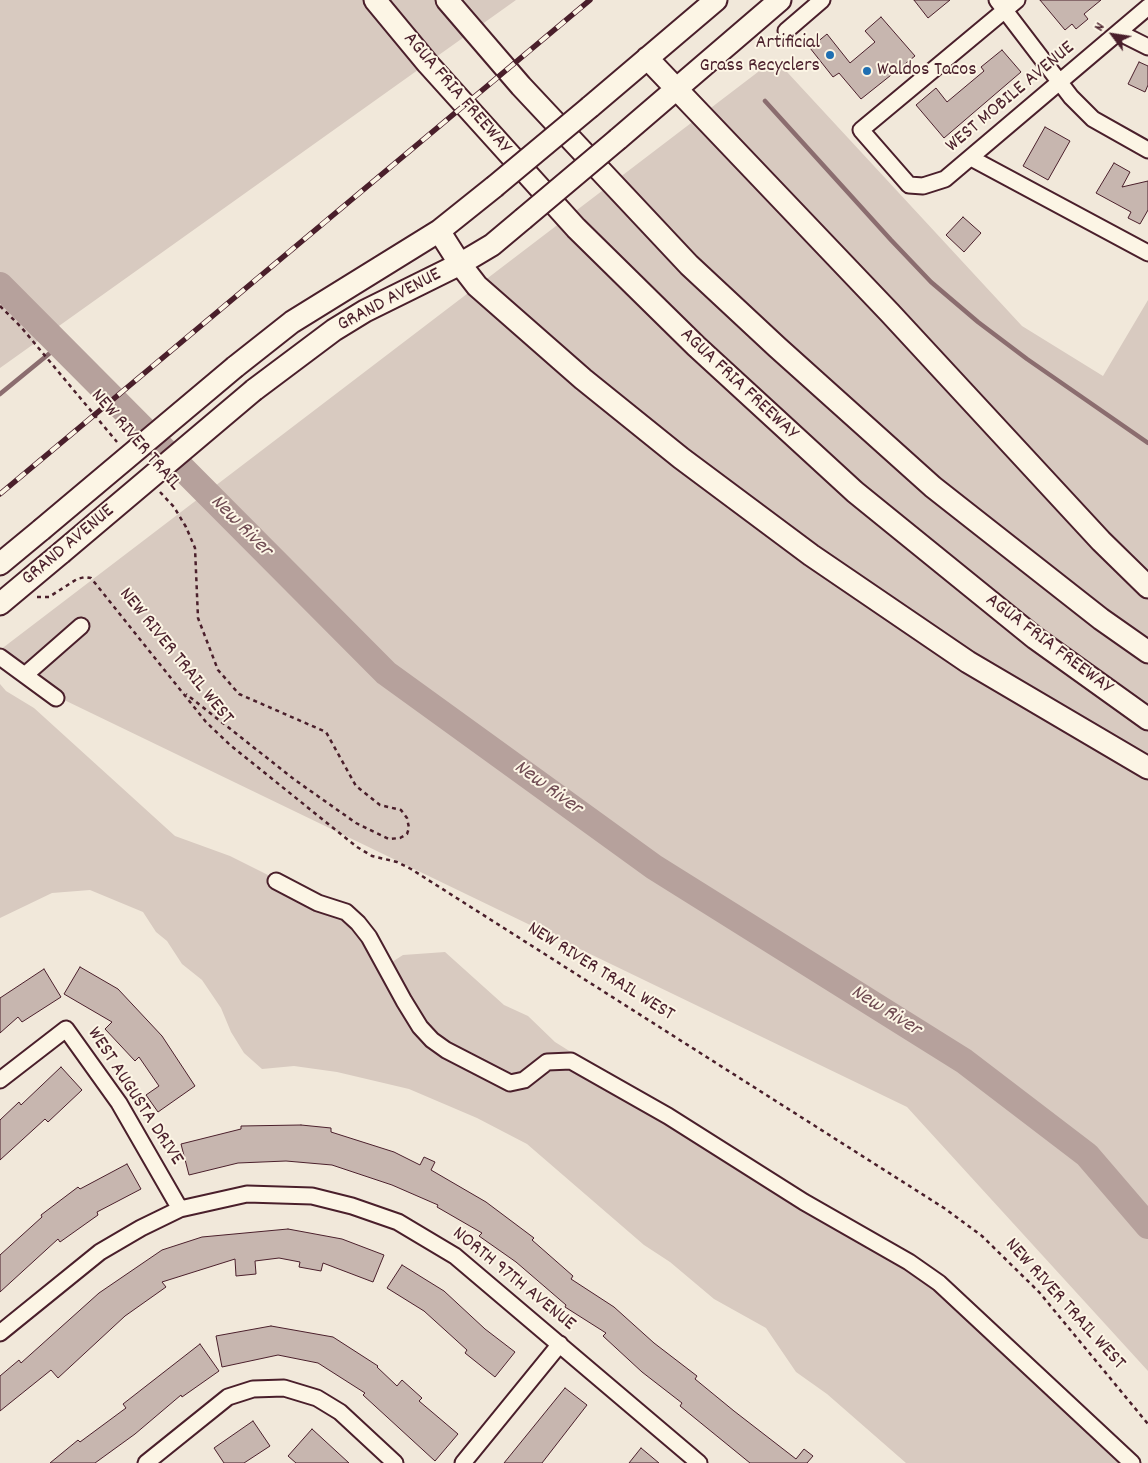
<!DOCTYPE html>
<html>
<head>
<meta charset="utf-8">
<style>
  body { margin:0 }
  #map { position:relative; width:1148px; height:1463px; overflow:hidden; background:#f1e8da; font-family:Dekko,sans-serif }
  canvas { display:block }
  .north { position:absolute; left:1088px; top:10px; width:50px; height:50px; -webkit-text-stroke:4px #fcf5e5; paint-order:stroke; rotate:301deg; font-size:14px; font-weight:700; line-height:20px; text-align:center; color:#4a1f2b }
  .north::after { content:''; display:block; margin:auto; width:18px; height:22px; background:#4a1f2b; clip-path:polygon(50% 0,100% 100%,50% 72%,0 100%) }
</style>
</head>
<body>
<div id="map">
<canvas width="1148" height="1463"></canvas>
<div class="north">N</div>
</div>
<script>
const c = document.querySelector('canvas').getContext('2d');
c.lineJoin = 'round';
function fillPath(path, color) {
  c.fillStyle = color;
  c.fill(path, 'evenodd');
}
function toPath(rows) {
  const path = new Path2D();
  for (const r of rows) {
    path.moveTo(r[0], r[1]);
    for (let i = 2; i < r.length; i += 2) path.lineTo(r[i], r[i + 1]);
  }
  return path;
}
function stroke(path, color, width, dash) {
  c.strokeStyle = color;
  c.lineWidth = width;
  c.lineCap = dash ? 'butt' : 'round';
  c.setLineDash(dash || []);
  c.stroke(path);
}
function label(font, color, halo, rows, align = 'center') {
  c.font = font + ' Dekko,sans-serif';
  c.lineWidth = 4;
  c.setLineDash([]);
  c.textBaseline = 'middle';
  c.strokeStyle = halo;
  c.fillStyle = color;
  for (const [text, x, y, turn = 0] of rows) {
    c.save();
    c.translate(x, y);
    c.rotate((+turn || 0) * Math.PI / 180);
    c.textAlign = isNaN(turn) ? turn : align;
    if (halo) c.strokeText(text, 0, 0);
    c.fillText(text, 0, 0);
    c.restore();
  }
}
fillPath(toPath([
  [0,0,516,0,0,368],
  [775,59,1022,326,1103,376,1148,300,1148,1371,907,1107,0,669,0,650],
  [0,684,6,691,34,708,175,836,230,856,340,911,392,962,403,955,445,952,504,1005,528,1016,555,1042,898,1257,946,1292,1128,1463,906,1463,827,1394,796,1372,766,1328,714,1299,670,1262,644,1245,527,1144,477,1118,409,1089,337,1072,294,1066,262,1069,244,1053,231,1032,221,1008,202,980,182,964,167,941,156,932,143,912,90,890,52,893,0,918]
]), '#d8cac0');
stroke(toPath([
  [765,101,891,240,931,282,978,322,1027,359,1148,443],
  [0,394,61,344]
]), '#8b6d6f', 4.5);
stroke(toPath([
  [0,285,386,673,654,867,964,1061,1087,1155,1148,1226]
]), '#b6a19c', 26);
const building = toPath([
  [914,0,950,0,928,18,914,0],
  [1040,0,1101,0,1084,14,1088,19,1076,29,1072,24,1065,30,1040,0],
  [881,17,915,56,861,99,839,73,833,77,810,48,827,34,850,63,875,42,865,31,881,17],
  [1002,50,1021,72,944,138,916,105,936,88,947,102,984,71,981,67,1002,50],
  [1139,62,1148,66,1148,85,1145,92,1128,84,1139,62],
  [1045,127,1070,141,1048,180,1023,166,1045,127],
  [1114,163,1130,172,1122,187,1148,181,1148,210,1140,224,1128,218,1131,212,1096,193,1114,163],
  [963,217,981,233,964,252,946,235,963,217],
  [80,967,118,989,162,1036,195,1086,158,1112,146,1095,159,1086,139,1057,135,1061,105,1029,112,1022,64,994,80,967],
  [44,969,61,997,22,1022,18,1017,0,1033,0,998,44,969],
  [61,1067,82,1090,48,1122,45,1119,0,1160,0,1120,19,1102,21,1105,61,1067],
  [301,1125,331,1128,331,1132,394,1152,420,1165,424,1157,435,1162,431,1170,486,1202,534,1238,532,1240,573,1276,571,1279,614,1307,654,1343,697,1376,695,1379,734,1411,796,1459,804,1449,813,1456,807,1463,750,1463,680,1406,682,1403,642,1372,603,1336,606,1333,565,1307,566,1305,516,1262,479,1236,482,1233,437,1207,438,1205,392,1185,332,1165,286,1161,238,1163,189,1175,181,1144,241,1129,241,1126,301,1125],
  [127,1164,141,1189,97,1212,98,1215,60,1242,58,1239,0,1292,0,1255,42,1217,41,1215,78,1187,80,1189,127,1164],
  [288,1229,342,1239,384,1255,373,1282,323,1263,321,1271,299,1267,300,1262,279,1258,255,1261,256,1274,236,1276,235,1259,162,1282,166,1287,125,1316,58,1378,51,1370,0,1411,0,1376,19,1360,21,1363,99,1293,162,1250,202,1237,288,1229],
  [402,1265,444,1291,485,1329,515,1352,495,1377,465,1353,467,1350,424,1311,387,1288,402,1265],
  [271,1326,333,1337,378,1366,377,1367,397,1386,402,1380,422,1398,419,1401,458,1434,435,1461,363,1395,365,1393,318,1363,278,1355,222,1367,216,1336,271,1326],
  [200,1344,219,1371,182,1397,181,1395,135,1434,95,1463,50,1463,78,1440,80,1442,126,1408,123,1404,200,1344],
  [565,1388,587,1405,542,1463,504,1463,565,1388],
  [253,1421,270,1446,244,1463,224,1463,214,1448,253,1421],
  [312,1429,349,1463,296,1463,288,1456,312,1429],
  [641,1448,659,1463,629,1463,641,1448]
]);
fillPath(building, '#c7b6af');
stroke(building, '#4a1f2b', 1);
const minor = toPath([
  [997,0,1071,97,1093,119,1148,150],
  [1017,0,861,130,909,185,923,186,945,179,1148,7],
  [786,31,822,0],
  [1121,31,1124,35,1148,47],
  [971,158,1148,253],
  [0,657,56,698],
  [25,675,81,626],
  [276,881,318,903,346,912,358,923,369,937,404,1001,420,1027,432,1040,446,1050,510,1083,524,1080,547,1062,571,1061,668,1116,804,1202,909,1262,939,1283,1132,1463],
  [0,1080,66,1029,119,1103,180,1209],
  [0,1333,100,1252,141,1228,180,1209,247,1194,312,1196,352,1206,398,1222,455,1256,699,1463],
  [146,1463,228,1397,253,1389,284,1388,317,1398,340,1412,395,1463],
  [463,1463,560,1344]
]);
const highway = toPath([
  [375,0,428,64,576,228,696,346,855,492,1035,638,1148,719],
  [447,0,521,86,689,265,777,347,933,487,1101,619,1148,652],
  [647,58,890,313,1101,541,1148,587],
  [590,107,716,0],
  [618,139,780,0],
  [439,231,460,264,477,286,583,379,681,458,811,555,968,662,1148,768],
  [235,367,292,322,439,231,494,187],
  [254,390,334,330,365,311,460,264,492,245,523,219],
  [0,564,41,530],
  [0,604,61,553]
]);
stroke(minor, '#4a1f2b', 19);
stroke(highway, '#4a1f2b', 25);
stroke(toPath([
  [0,306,21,327,117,442],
  [160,492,174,507,186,527,195,548,198,618,218,670,239,694,326,732,356,786,380,805,401,810,407,818,409,828,407,834,400,838,389,839,356,823,295,780,186,694],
  [37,597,49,597,77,579,85,577,91,578,206,722,230,745,357,847,372,856,397,862,411,869,944,1208,982,1236,1039,1292,1148,1424]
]), '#4a1f2b', 2.5, [4, 4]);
stroke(minor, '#fcf5e5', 15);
stroke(highway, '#fcf5e5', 21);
const rail = toPath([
  [0,494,590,0]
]);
stroke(rail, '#4a1f2b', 5.5);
stroke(rail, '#fcf5e5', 4, [11]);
const highwayBridge = toPath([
  [494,187,590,107],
  [523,219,618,139],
  [41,530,235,367],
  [61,553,254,390]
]);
stroke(highwayBridge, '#4a1f2b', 25, []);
stroke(highwayBridge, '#fcf5e5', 21);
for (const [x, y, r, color] of [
  [830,55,5,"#1f6fb2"],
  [867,71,5,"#1f6fb2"]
]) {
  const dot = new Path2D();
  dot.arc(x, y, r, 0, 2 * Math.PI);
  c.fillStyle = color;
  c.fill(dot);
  stroke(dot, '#fcf5e5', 2);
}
label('20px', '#4a1f2b', '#fcf5e5', [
  ["Artificial",820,44],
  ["Grass Recyclers",820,67],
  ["Waldos Tacos",877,71,"left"]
], 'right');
label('20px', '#4a1f2b', '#fcf5e5', [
  ["AGUA FRIA FREEWAY",456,94,49],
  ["WEST MOBILE AVENUE",1011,98,-40],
  ["GRAND AVENUE",390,301,-28],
  ["AGUA FRIA FREEWAY",738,385,43],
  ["NEW RIVER TRAIL",135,441,49],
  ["GRAND AVENUE",69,546,-40],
  ["AGUA FRIA FREEWAY",1048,645,37],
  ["NEW RIVER TRAIL WEST",175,657,51],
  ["NEW RIVER TRAIL WEST",600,973,32],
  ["WEST AUGUSTA DRIVE",134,1097,57],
  ["NORTH 97TH AVENUE",513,1280,39],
  ["NEW RIVER TRAIL WEST",1064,1305,48]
]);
label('italic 21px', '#704c53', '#fcf5e5', [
  ["New River",240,527,45],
  ["New River",547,789,36],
  ["New River",885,1012,32]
]);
</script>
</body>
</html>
